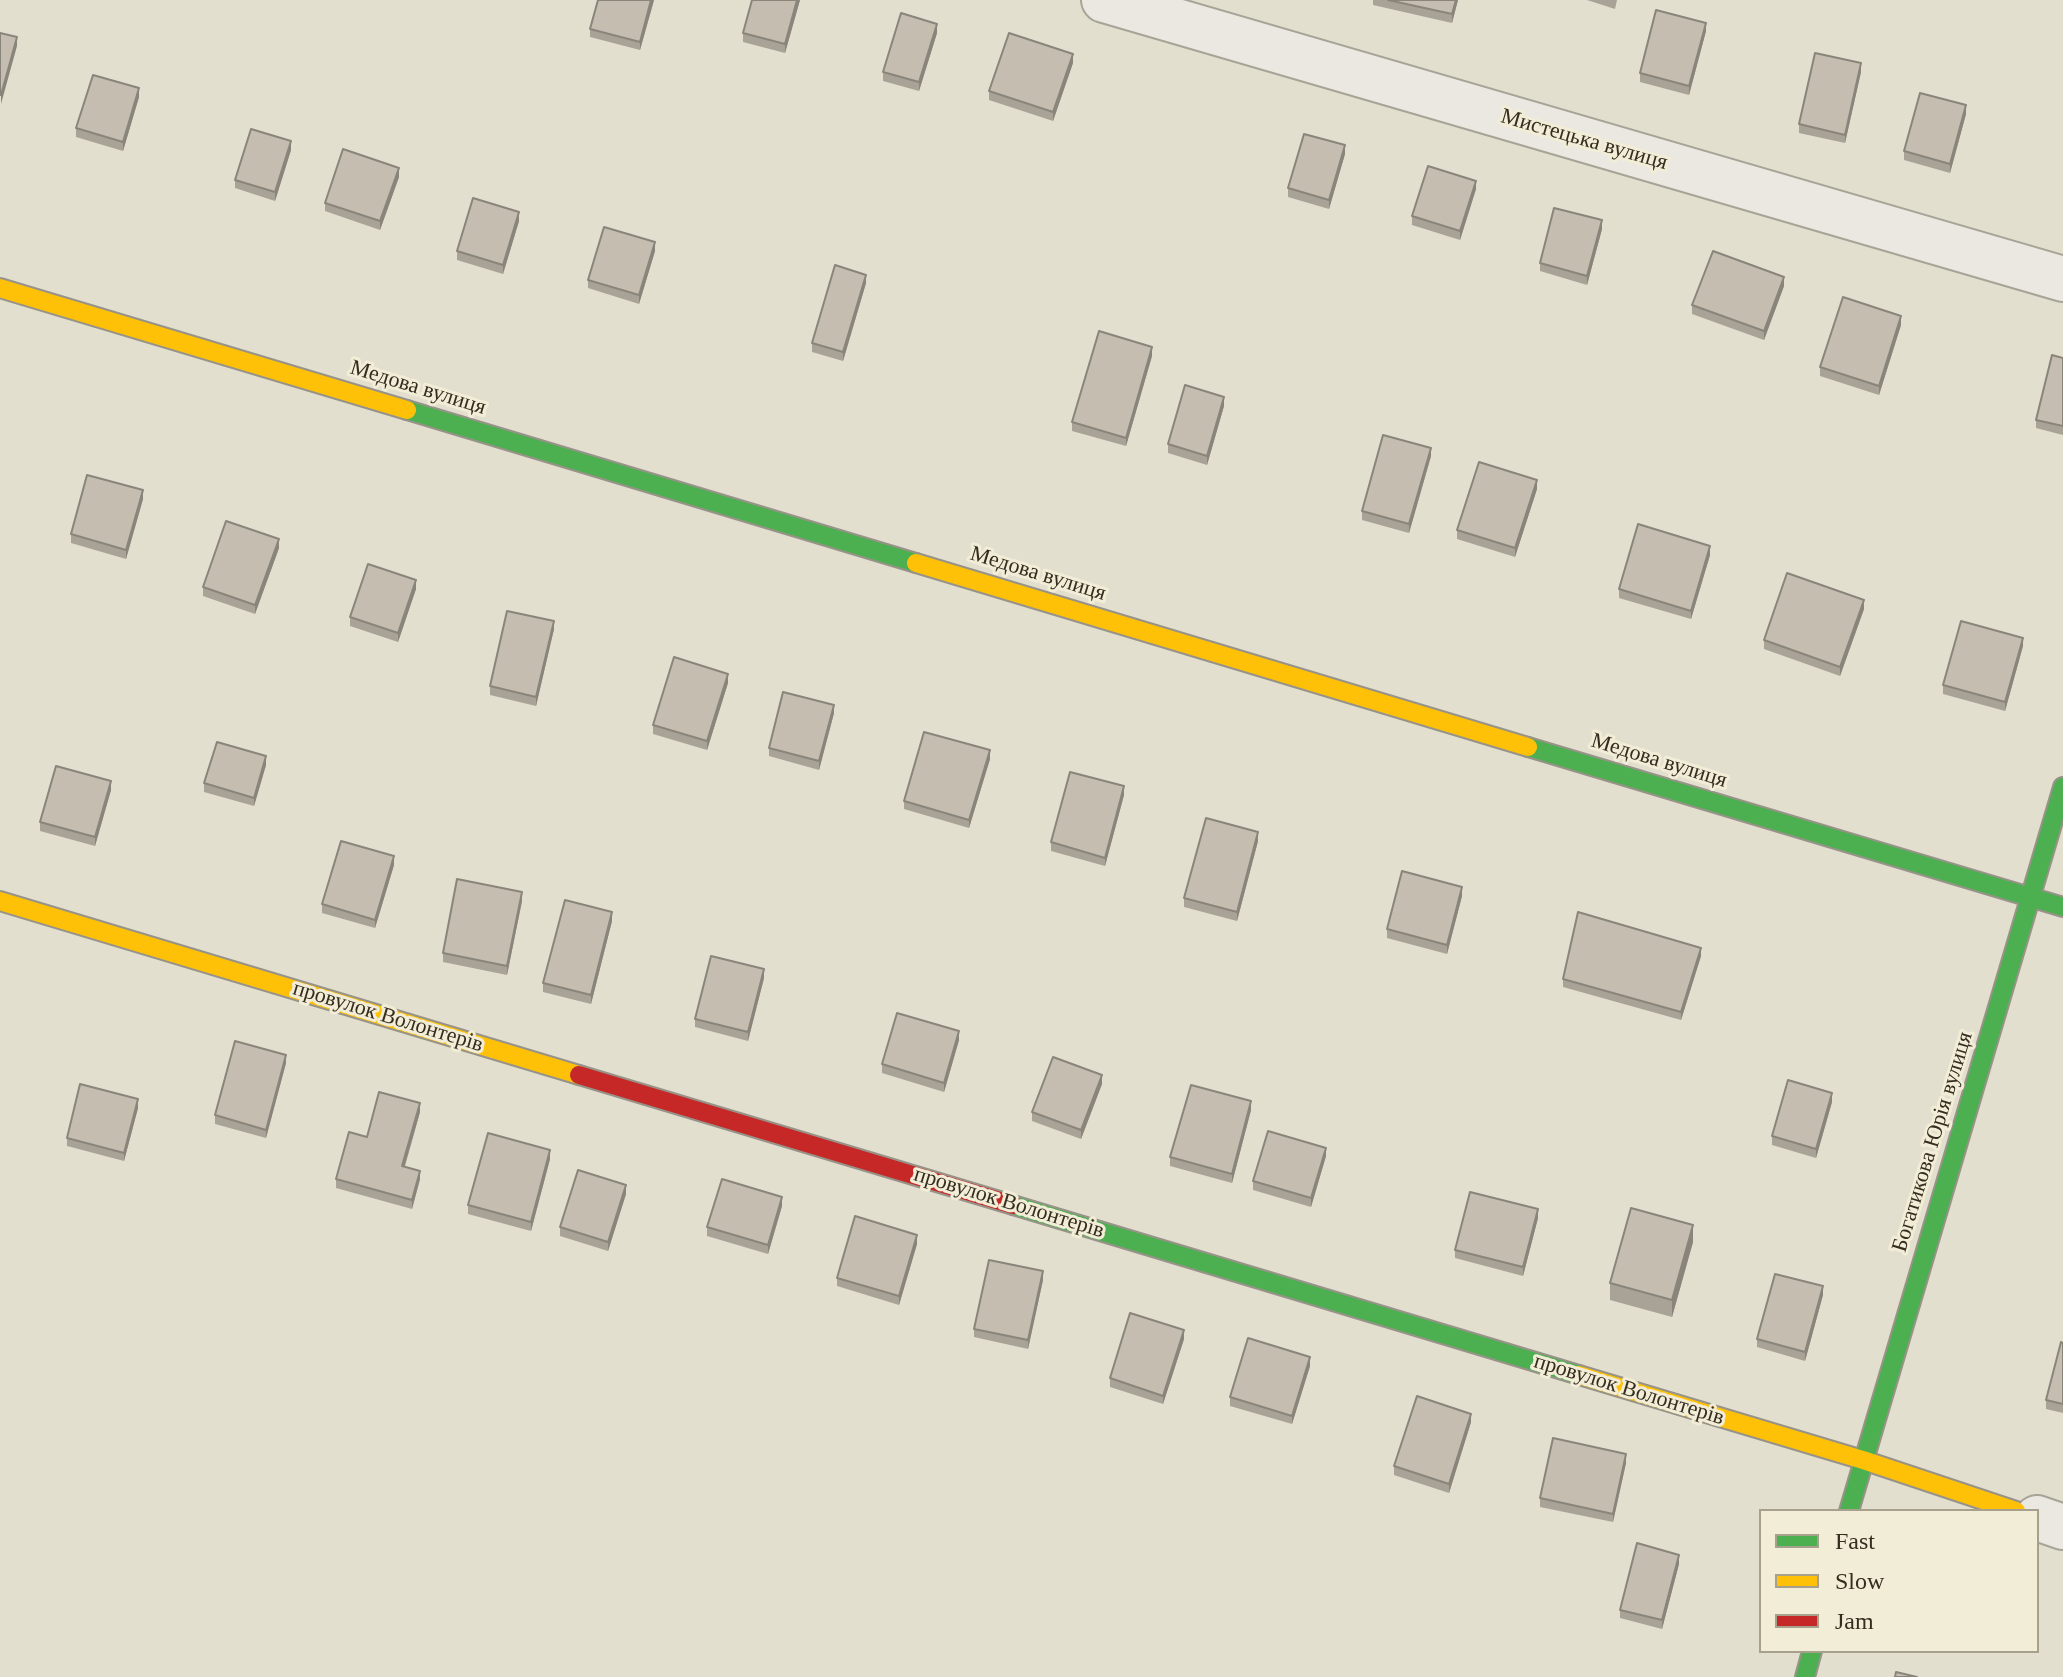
<!DOCTYPE html>
<html>
<head>
<meta charset="utf-8">
<style>
  body { margin:0 }
  #map { position:relative; width:2063px; height:1677px; overflow:hidden; background:#e2dfcf; font-family:"Times New Roman",serif }
  canvas { display:block }
  .legend { position:absolute; left:1759px; top:1509px; width:280px; height:144px; box-sizing:border-box; background:#f2edd6; border:2px solid #a6a08d; margin:0; padding:10px 14px; list-style:none; font-size:24px; color:#352d20 }
  .legend li { display:flex; align-items:center; gap:16px; height:40px }
  .legend b { width:40px; border:2px solid #a6a08d }
</style>
</head>
<body>
<div id="map">
<canvas width="2063" height="1677"></canvas>
<ul class="legend">
<li><b style="height:10px;background:#4caf50"></b>Fast</li>
<li><b style="height:10px;background:#ffc107"></b>Slow</li>
<li><b style="height:10px;background:#c62828"></b>Jam</li>
</ul>
</div>
<script>
const c = document.querySelector('canvas').getContext('2d');
c.lineJoin = 'round';
function toPath(rows) {
  const path = new Path2D();
  for (const r of rows) {
    path.moveTo(r[0], r[1]);
    for (let i = 2; i < r.length; i += 2) path.lineTo(r[i], r[i + 1]);
  }
  return path;
}
function stroke(path, color, width, dash) {
  c.strokeStyle = color;
  c.lineWidth = width;
  c.lineCap = dash ? 'butt' : 'round';
  c.setLineDash(dash || []);
  c.stroke(path);
}
function fillPath(path, color) {
  c.fillStyle = color;
  c.fill(path, 'evenodd');
}
function label(font, color, halo, rows, align = 'center') {
  c.font = font + ' "Times New Roman",serif';
  c.lineWidth = 6;
  c.setLineDash([]);
  c.textBaseline = 'middle';
  c.strokeStyle = halo;
  c.fillStyle = color;
  for (const [text, x, y, turn = 0] of rows) {
    c.save();
    c.translate(x, y);
    c.rotate((+turn || 0) * Math.PI / 180);
    c.textAlign = isNaN(turn) ? turn : align;
    if (halo) c.strokeText(text, 0, 0);
    c.fillText(text, 0, 0);
    c.restore();
  }
}
const street = toPath([
  [1104,0,2063,279],
  [2037,1518,2063,1527]
]);
const fast = toPath([
  [407,410,916,563],
  [1528,747,2063,907],
  [1013,1205,1579,1375],
  [1849,1511,2063,787],
  [1805,1677,1812,1651]
]);
const slow = toPath([
  [0,288,407,410],
  [916,563,1528,747],
  [0,901,579,1075],
  [1579,1375,1863,1460,2016,1511]
]);
const jam = toPath([
  [579,1075,1013,1205]
]);
stroke(street, '#a7a497', 48);
stroke(fast, '#979388', 22);
stroke(slow, '#979388', 22);
stroke(jam, '#979388', 22);
stroke(street, '#eae8e0', 44);
stroke(fast, '#4caf50', 18);
stroke(slow, '#ffc107', 18);
stroke(jam, '#c62828', 18);
fillPath(toPath([
  [654,0,640,50,590,37,590,29],
  [752,0,800,0,785,53,743,42,743,33],
  [1373,0,1458,0,1452,23,1373,5],
  [1587,0,1617,0,1615,9],
  [1706,31,1689,95,1640,82,1640,73],
  [937,33,919,91,883,81,883,72],
  [1073,63,1053,121,989,100,989,91],
  [1861,72,1845,143,1799,133,1799,124],
  [139,97,123,151,76,137,76,128],
  [1966,114,1950,173,1904,160,1904,151],
  [291,150,275,201,235,188,235,180],
  [1345,154,1329,209,1288,197,1288,188],
  [399,177,380,230,325,211,325,203],
  [1476,189,1460,240,1412,225,1412,216],
  [519,221,503,274,457,260,457,251],
  [1602,229,1587,285,1540,271,1540,263],
  [655,251,639,304,588,288,588,280],
  [866,283,843,361,812,352,812,343],
  [1784,286,1764,340,1692,314,1692,305],
  [1901,325,1879,395,1820,376,1820,367],
  [1152,356,1126,446,1072,431,1072,422],
  [2063,358,2063,435,2036,428,2036,420],
  [1224,406,1207,465,1168,453,1168,444],
  [1431,456,1409,533,1362,520,1362,511],
  [1537,489,1515,557,1457,539,1457,530],
  [143,499,126,559,71,543,71,534],
  [279,548,255,614,203,596,203,587],
  [1710,555,1691,619,1619,598,1619,589],
  [416,589,398,642,350,626,350,617],
  [1864,609,1840,676,1764,649,1764,640],
  [554,629,536,706,490,695,490,686],
  [2023,646,2005,711,1943,694,1943,685],
  [728,683,707,750,653,734,653,725],
  [834,713,819,770,769,756,769,748],
  [990,759,969,828,904,809,904,801],
  [266,765,254,806,204,792,204,783],
  [111,790,95,846,40,831,40,822],
  [1124,795,1105,866,1051,851,1051,842],
  [1258,841,1237,921,1184,907,1184,898],
  [394,865,375,928,322,913,322,904],
  [1462,896,1447,954,1387,938,1387,929],
  [522,901,507,975,443,962,443,953],
  [612,921,591,1004,543,992,543,983],
  [1701,956,1681,1020,1563,987,1563,979],
  [764,978,748,1041,695,1027,695,1019],
  [959,1040,944,1092,882,1073,882,1064],
  [286,1063,266,1138,215,1124,215,1115],
  [1102,1084,1081,1139,1032,1121,1032,1112],
  [1832,1102,1816,1158,1772,1145,1772,1136],
  [138,1108,124,1161,67,1146,67,1138],
  [1251,1110,1232,1183,1170,1166,1170,1157],
  [420,1112,405,1166,420,1179,412,1209,336,1188,336,1179,367,1137],
  [1326,1156,1311,1207,1253,1190,1253,1181],
  [550,1159,531,1231,468,1214,468,1205],
  [626,1194,608,1251,560,1236,560,1227],
  [782,1206,768,1254,707,1236,707,1227],
  [1538,1218,1523,1276,1455,1258,1455,1250],
  [1693,1242,1672,1317,1610,1300,1610,1283],
  [917,1244,899,1305,837,1286,837,1278],
  [1043,1280,1028,1349,974,1337,974,1329],
  [1823,1295,1805,1361,1757,1347,1757,1339],
  [1184,1339,1163,1404,1110,1387,1110,1378],
  [2063,1343,2063,1413,2046,1409,2046,1400],
  [1310,1366,1292,1424,1230,1406,1230,1397],
  [1471,1422,1449,1493,1394,1475,1394,1466],
  [1626,1463,1613,1522,1540,1507,1540,1498],
  [1679,1564,1662,1629,1620,1618,1620,1610]
]), '#a9a397');
fillPath(toPath([
  [651,0,654,0,640,50,640,42],
  [797,0,800,0,785,53,785,44],
  [1456,0,1458,0,1452,23,1452,14],
  [1706,23,1706,31,1689,95,1689,86],
  [937,24,937,33,919,91,919,82],
  [17,37,17,46,1,104,1,95],
  [1073,54,1073,63,1053,121,1053,112],
  [1861,63,1861,72,1845,143,1845,135],
  [139,88,139,97,123,151,123,142],
  [1966,105,1966,114,1950,173,1950,164],
  [291,141,291,150,275,201,275,192],
  [1345,145,1345,154,1329,209,1329,200],
  [399,168,399,177,380,230,380,221],
  [1476,181,1476,189,1460,240,1460,231],
  [519,212,519,221,503,274,503,265],
  [1602,220,1602,229,1587,285,1587,276],
  [655,242,655,251,639,304,639,295],
  [866,275,866,283,843,361,843,352],
  [1784,277,1784,286,1764,340,1764,331],
  [1901,316,1901,325,1879,395,1879,386],
  [1152,347,1152,356,1126,446,1126,438],
  [1224,397,1224,406,1207,465,1207,456],
  [1431,448,1431,456,1409,533,1409,524],
  [1537,480,1537,489,1515,557,1515,548],
  [143,490,143,499,126,559,126,550],
  [279,539,279,548,255,614,255,605],
  [1710,546,1710,555,1691,619,1691,611],
  [416,580,416,589,398,642,398,633],
  [1864,600,1864,609,1840,676,1840,667],
  [554,621,554,629,536,706,536,697],
  [2023,638,2023,646,2005,711,2005,702],
  [728,674,728,683,707,750,707,741],
  [834,705,834,713,819,770,819,761],
  [990,750,990,759,969,828,969,820],
  [266,756,266,765,254,806,254,798],
  [111,781,111,790,95,846,95,837],
  [1124,786,1124,795,1105,866,1105,858],
  [1258,832,1258,841,1237,921,1237,912],
  [394,856,394,865,375,928,375,920],
  [1462,887,1462,896,1447,954,1447,945],
  [522,892,522,901,507,975,507,966],
  [612,912,612,921,591,1004,591,995],
  [1701,948,1701,956,1681,1020,1681,1012],
  [764,969,764,978,748,1041,748,1032],
  [959,1031,959,1040,944,1092,944,1083],
  [286,1055,286,1063,266,1138,266,1130],
  [1102,1075,1102,1084,1081,1139,1081,1130],
  [1832,1093,1832,1102,1816,1158,1816,1149],
  [138,1099,138,1108,124,1161,124,1153],
  [1251,1101,1251,1110,1232,1183,1232,1174],
  [420,1103,420,1112,402,1175,402,1166],
  [1326,1148,1326,1156,1311,1207,1311,1198],
  [550,1150,550,1159,531,1231,531,1222],
  [420,1171,420,1179,412,1209,412,1200],
  [626,1185,626,1194,608,1251,608,1242],
  [782,1197,782,1206,768,1254,768,1245],
  [1538,1209,1538,1218,1523,1276,1523,1267],
  [1693,1225,1693,1242,1672,1317,1672,1300],
  [917,1235,917,1244,899,1305,899,1296],
  [1043,1271,1043,1280,1028,1349,1028,1340],
  [1823,1286,1823,1295,1805,1361,1805,1352],
  [1184,1330,1184,1339,1163,1404,1163,1396],
  [1310,1357,1310,1366,1292,1424,1292,1416],
  [1471,1414,1471,1422,1449,1493,1449,1484],
  [1626,1454,1626,1463,1613,1522,1613,1514],
  [1679,1555,1679,1564,1662,1629,1662,1620]
]), '#8a857b');
const building = toPath([
  [598,0,651,0,640,42,590,29,598,0],
  [752,0,797,0,785,44,743,33,752,0],
  [1388,0,1456,0,1452,14,1388,0],
  [1656,10,1706,23,1689,86,1640,73,1656,10],
  [901,13,937,24,919,82,883,72,901,13],
  [0,33,17,37,1,95,0,95,0,33],
  [1009,33,1073,54,1053,112,989,91,1009,33],
  [1815,53,1861,63,1845,135,1799,124,1815,53],
  [93,75,139,88,123,142,76,128,93,75],
  [1920,93,1966,105,1950,164,1904,151,1920,93],
  [251,129,291,141,275,192,235,180,251,129],
  [1304,134,1345,145,1329,200,1288,188,1304,134],
  [343,149,399,168,380,221,325,203,343,149],
  [1428,166,1476,181,1460,231,1412,216,1428,166],
  [473,198,519,212,503,265,457,251,473,198],
  [1554,208,1602,220,1587,276,1540,263,1554,208],
  [604,227,655,242,639,295,588,280,604,227],
  [1713,251,1784,277,1764,331,1692,305,1713,251],
  [835,265,866,275,843,352,812,343,835,265],
  [1843,297,1901,316,1879,386,1820,367,1843,297],
  [1099,331,1152,347,1126,438,1072,422,1099,331],
  [2052,355,2063,358,2063,426,2036,420,2052,355],
  [1185,385,1224,397,1207,456,1168,444,1185,385],
  [1383,435,1431,448,1409,524,1362,511,1383,435],
  [1479,462,1537,480,1515,548,1457,530,1479,462],
  [87,475,143,490,126,550,71,534,87,475],
  [226,521,279,539,255,605,203,587,226,521],
  [1638,524,1710,546,1691,611,1619,589,1638,524],
  [368,564,416,580,398,633,350,617,368,564],
  [1787,573,1864,600,1840,667,1764,640,1787,573],
  [507,611,554,621,536,697,490,686,507,611],
  [1961,621,2023,638,2005,702,1943,685,1961,621],
  [674,657,728,674,707,741,653,725,674,657],
  [783,692,834,705,819,761,769,748,783,692],
  [924,732,990,750,969,820,904,801,924,732],
  [217,742,266,756,254,798,204,783,217,742],
  [56,766,111,781,95,837,40,822,56,766],
  [1070,772,1124,786,1105,858,1051,842,1070,772],
  [1206,818,1258,832,1237,912,1184,898,1206,818],
  [341,841,394,856,375,920,322,904,341,841],
  [1402,871,1462,887,1447,945,1387,929,1402,871],
  [457,879,522,892,507,966,443,953,457,879],
  [565,900,612,912,591,995,543,983,565,900],
  [1578,912,1701,948,1681,1012,1563,979,1578,912],
  [711,956,764,969,748,1032,695,1019,711,956],
  [897,1013,959,1031,944,1083,882,1064,897,1013],
  [235,1041,286,1055,266,1130,215,1115,235,1041],
  [1053,1057,1102,1075,1081,1130,1032,1112,1053,1057],
  [1788,1080,1832,1093,1816,1149,1772,1136,1788,1080],
  [80,1084,138,1099,124,1153,67,1138,80,1084],
  [1191,1085,1251,1101,1232,1174,1170,1157,1191,1085],
  [379,1092,420,1103,402,1166,420,1171,412,1200,336,1179,349,1132,367,1137,379,1092],
  [1268,1131,1326,1148,1311,1198,1253,1181,1268,1131],
  [488,1133,550,1150,531,1222,468,1205,488,1133],
  [578,1170,626,1185,608,1242,560,1227,578,1170],
  [722,1179,782,1197,768,1245,707,1227,722,1179],
  [1470,1192,1538,1209,1523,1267,1455,1250,1470,1192],
  [1631,1208,1693,1225,1672,1300,1610,1283,1631,1208],
  [855,1216,917,1235,899,1296,837,1278,855,1216],
  [989,1260,1043,1271,1028,1340,974,1329,989,1260],
  [1775,1274,1823,1286,1805,1352,1757,1339,1775,1274],
  [1130,1313,1184,1330,1163,1396,1110,1378,1130,1313],
  [1248,1338,1310,1357,1292,1416,1230,1397,1248,1338],
  [2061,1342,2063,1343,2063,1404,2046,1400,2061,1342],
  [1417,1396,1471,1414,1449,1484,1394,1466,1417,1396],
  [1553,1438,1626,1454,1613,1514,1540,1498,1553,1438],
  [1637,1543,1679,1555,1662,1620,1620,1610,1637,1543],
  [1896,1672,1917,1677,1895,1677,1896,1672]
]);
fillPath(building, '#c5beb0');
stroke(building, '#8a857b', 2);
label('22px', '#352d20', '#f2edd6', [
  ["Мистецька вулиця",1584,140,16],
  ["Медова вулиця",418,388,17],
  ["Медова вулиця",1038,574,17],
  ["Медова вулиця",1659,761,17],
  ["провулок Волонтерів",388,1017,17],
  ["Богатикова Юрія вулиця",1933,1142,-73],
  ["провулок Волонтерів",1009,1203,17],
  ["провулок Волонтерів",1629,1390,17]
]);
</script>
</body>
</html>
